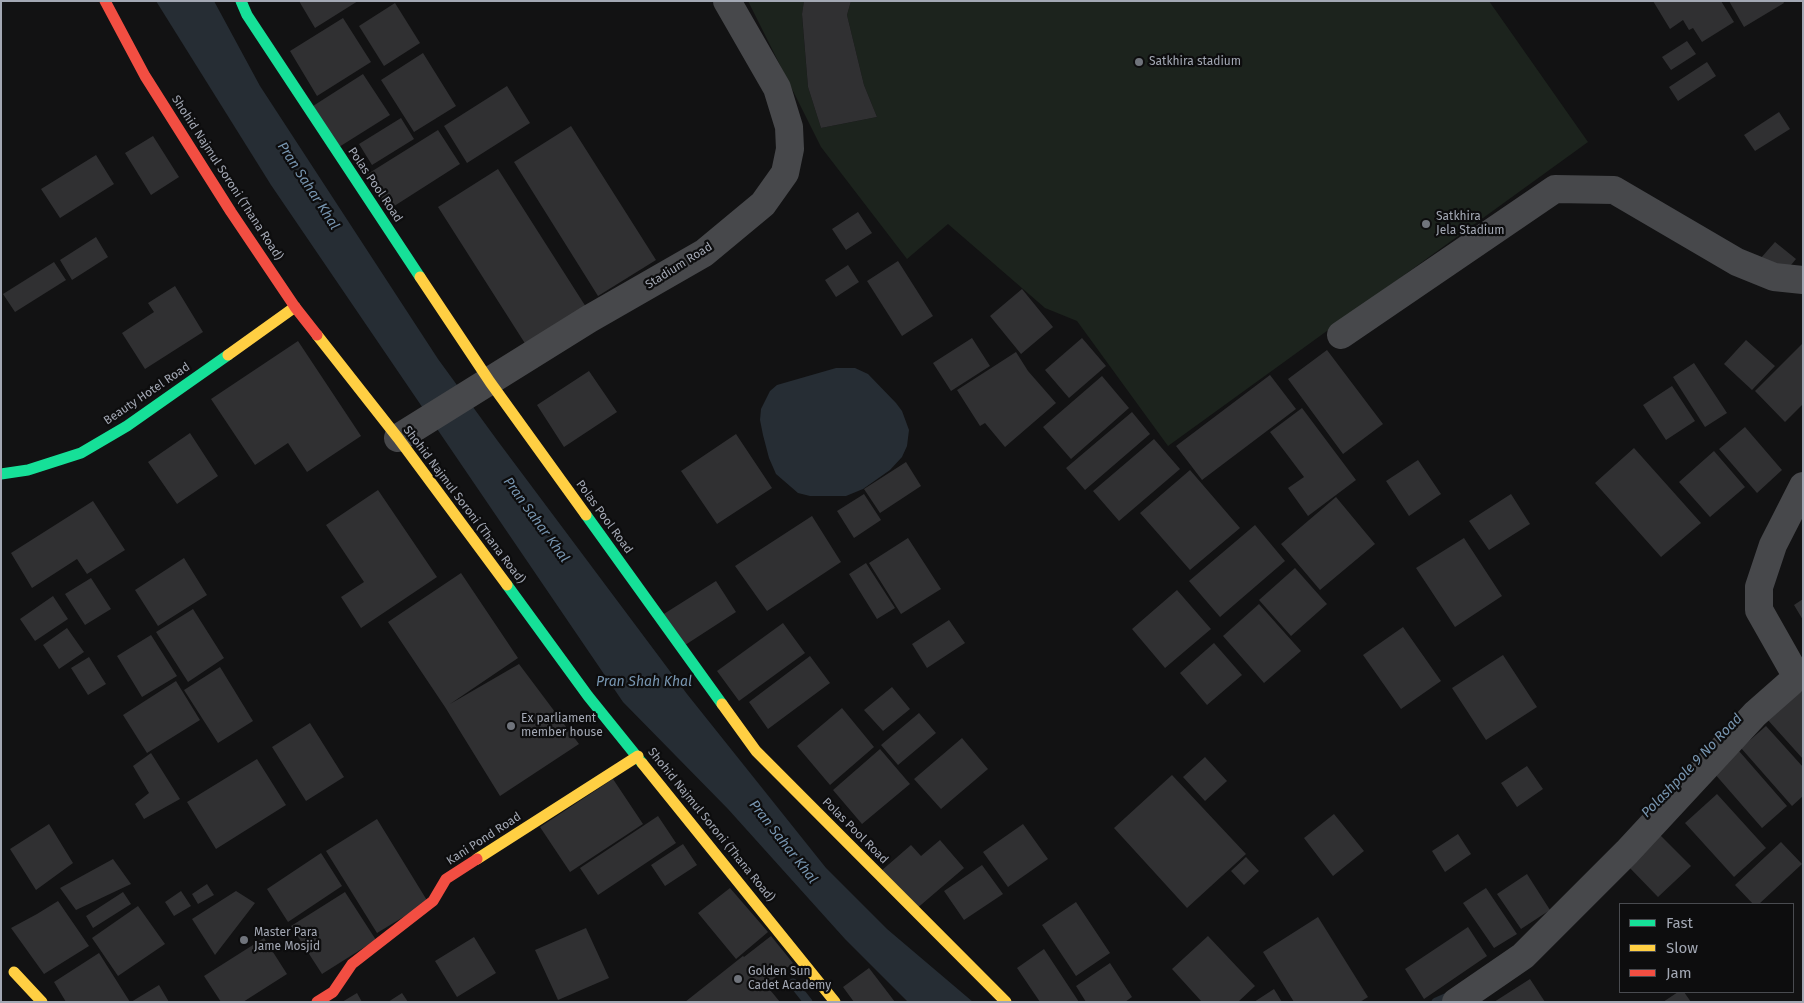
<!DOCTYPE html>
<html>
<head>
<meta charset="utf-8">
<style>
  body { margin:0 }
  #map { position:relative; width:1804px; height:1003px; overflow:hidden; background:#121213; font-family:"Fira Sans",sans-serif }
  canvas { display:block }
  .frame { position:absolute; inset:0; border:2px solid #a3a8b4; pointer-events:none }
  .legend { position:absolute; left:1619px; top:903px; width:175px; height:90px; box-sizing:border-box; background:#0d0d0e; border:1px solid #494b50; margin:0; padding:6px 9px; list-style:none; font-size:15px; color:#a3a8b4 }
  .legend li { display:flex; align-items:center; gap:10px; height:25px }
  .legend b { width:25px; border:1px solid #494b50 }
</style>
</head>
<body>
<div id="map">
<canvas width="1804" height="1003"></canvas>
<div class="frame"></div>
<ul class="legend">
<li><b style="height:6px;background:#16e098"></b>Fast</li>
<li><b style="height:6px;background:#ffcf43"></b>Slow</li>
<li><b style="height:6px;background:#f24e42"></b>Jam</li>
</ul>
</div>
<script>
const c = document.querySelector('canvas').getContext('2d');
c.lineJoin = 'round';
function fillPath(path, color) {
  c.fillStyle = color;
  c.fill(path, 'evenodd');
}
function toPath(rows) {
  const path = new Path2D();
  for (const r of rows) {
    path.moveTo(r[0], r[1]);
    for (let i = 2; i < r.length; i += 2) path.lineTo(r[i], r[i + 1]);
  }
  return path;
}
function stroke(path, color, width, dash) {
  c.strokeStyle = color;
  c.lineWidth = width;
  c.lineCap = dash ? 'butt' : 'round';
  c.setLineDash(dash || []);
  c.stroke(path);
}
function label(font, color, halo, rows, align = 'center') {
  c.font = font + ' "Fira Sans",sans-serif';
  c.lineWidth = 4.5;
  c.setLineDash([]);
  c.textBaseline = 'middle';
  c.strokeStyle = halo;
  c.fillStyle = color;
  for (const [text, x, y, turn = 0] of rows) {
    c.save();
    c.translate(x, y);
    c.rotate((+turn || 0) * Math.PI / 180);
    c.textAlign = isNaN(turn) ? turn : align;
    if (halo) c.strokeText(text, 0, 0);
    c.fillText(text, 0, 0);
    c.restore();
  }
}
fillPath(toPath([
  [748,1,804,1,802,15,808,87,821,128,877,117,864,85,847,15,851,1,1489,1,1588,142,1168,446,1077,321,1045,308,948,224,907,259,821,147]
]), '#1c231d');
fillPath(toPath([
  [156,1,214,1,260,86,438,359,497,440,687,694,826,868,887,929,973,1002,908,1002,845,939,728,809,623,702,271,185],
  [836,368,855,368,868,374,896,403,902,411,909,430,907,446,902,457,890,470,863,489,846,496,810,496,798,493,776,474,769,458,763,435,760,420,761,409,770,391,777,385]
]), '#262d34');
stroke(toPath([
  [793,983,808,1002],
  [1436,1002,1452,995]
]), '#262d34', 9);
fillPath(toPath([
  [299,1,358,1,315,28],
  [804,1,851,1,847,15,864,85,877,117,821,128,808,87,802,14],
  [1653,1,1721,1,1734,22,1702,42,1693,28,1689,30,1683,20,1670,29],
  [1729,1,1783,1,1784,3,1744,27],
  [395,3,420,43,384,66,359,26],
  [343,18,371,62,317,96,290,51],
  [1687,41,1696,54,1671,70,1662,57],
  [423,53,456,106,414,132,381,80],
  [1707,62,1716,76,1678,101,1669,87],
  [363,74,390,115,339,147,313,106],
  [507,86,530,123,467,163,444,126],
  [1779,112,1790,129,1755,151,1744,135],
  [401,118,414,139,372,165,359,144],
  [571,126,656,260,598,296,514,162],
  [438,130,460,164,388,210,366,175],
  [153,136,179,177,151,195,125,153],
  [96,155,114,184,60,218,41,189],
  [498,169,586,307,526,345,438,207],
  [858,212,872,233,846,250,832,229],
  [96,237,108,257,72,280,60,260],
  [1775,242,1796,259,1781,277,1760,259],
  [898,261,933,316,902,336,867,281],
  [54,262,66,280,15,312,3,294],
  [848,265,859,282,836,297,825,280],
  [175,286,203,332,145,369,122,333,154,312,148,303],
  [1022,289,1053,327,1021,354,990,316],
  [972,338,990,366,951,391,933,363],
  [1082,338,1106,366,1069,398,1045,370],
  [1746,340,1775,366,1752,390,1724,364],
  [298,341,361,436,307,472,288,443,255,465,211,399],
  [1803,343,1803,404,1785,422,1755,391],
  [1327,350,1383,424,1343,454,1288,379],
  [1016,352,1028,371,1056,403,1005,447,985,423,980,426,957,390],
  [1694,363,1727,413,1705,427,1673,377],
  [589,371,617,412,564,447,537,405],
  [1270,375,1296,409,1202,480,1176,446],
  [1102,376,1129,408,1071,459,1043,427],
  [1672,386,1695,421,1666,440,1643,405],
  [1302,408,1356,480,1308,516,1288,488,1304,477,1270,432],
  [1132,412,1150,434,1085,490,1066,468],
  [1745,427,1782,470,1757,493,1719,449],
  [190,433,218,476,177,504,148,462],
  [736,434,772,488,717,524,681,471],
  [1154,439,1180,469,1119,521,1093,491],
  [1634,448,1701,523,1661,557,1595,483],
  [1714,451,1745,487,1710,517,1679,482],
  [1418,460,1441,494,1409,516,1386,481],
  [906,462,921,486,880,513,864,489],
  [1190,470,1240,528,1190,570,1140,513],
  [378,490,437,577,361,628,341,597,364,582,326,525],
  [864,494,881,520,854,538,837,511],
  [1511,494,1530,524,1489,550,1469,521],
  [1336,497,1375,544,1320,590,1281,544],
  [93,501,125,550,87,574,77,559,32,588,11,553],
  [812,516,841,562,767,611,735,566],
  [1255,525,1285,561,1220,617,1189,581],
  [908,538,941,589,901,614,869,563],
  [1464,538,1502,596,1455,627,1416,568],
  [184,558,207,595,158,626,135,590],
  [866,563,895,608,877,619,849,574],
  [1295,568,1327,604,1291,636,1259,600],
  [461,573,518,658,450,704,519,664,579,744,500,796,445,707,388,622],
  [91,578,111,609,85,625,65,594],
  [716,581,736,612,679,649,659,617],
  [1177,590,1211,629,1165,668,1132,629],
  [53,596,68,619,35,641,20,619],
  [1803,599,1803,620,1794,605],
  [1259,604,1301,651,1264,683,1223,636],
  [193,609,224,658,188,682,156,632],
  [949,620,965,643,927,668,912,644],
  [783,623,805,653,739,701,717,671],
  [1403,627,1441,681,1401,709,1363,655],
  [67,628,84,652,59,669,43,645],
  [151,635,177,676,142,697,117,656],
  [1214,643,1242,675,1207,705,1180,673],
  [1503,655,1537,707,1486,740,1452,688],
  [810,656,830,683,768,729,749,702],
  [89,657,106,684,88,695,71,668],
  [220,667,253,721,218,743,184,690],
  [176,681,200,720,147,753,123,715],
  [892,687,910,709,883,731,864,710],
  [1800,690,1803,693,1803,759,1767,719],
  [842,708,874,747,830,785,797,746],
  [919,713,936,733,898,765,881,745],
  [310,723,344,777,306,801,272,747],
  [1766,726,1803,767,1803,796,1792,806,1741,748],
  [962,738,988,769,941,809,914,779],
  [880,749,910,784,862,824,833,790],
  [1739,751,1787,806,1762,828,1714,773],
  [151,753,180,799,144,819,135,804,149,793,133,766],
  [1205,757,1227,781,1205,801,1183,777],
  [257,759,286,805,216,849,187,802],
  [1527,766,1543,789,1517,807,1501,783],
  [1172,775,1246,854,1187,908,1114,828],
  [613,779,643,824,570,872,540,827],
  [1717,794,1766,848,1734,877,1685,823],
  [1334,814,1364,851,1333,876,1304,838],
  [658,816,676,843,598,895,580,868],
  [377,819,428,902,377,933,326,851],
  [49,824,73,863,36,890,10,849],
  [1023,824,1048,859,1008,887,983,852],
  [1458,834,1471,854,1445,872,1432,851],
  [1659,834,1691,866,1658,897,1627,865],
  [940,840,964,868,915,910,881,871,911,845,921,856],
  [1781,842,1802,864,1759,904,1753,904,1735,885],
  [683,844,697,865,665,886,651,865],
  [321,853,342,886,288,922,267,889],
  [1246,857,1259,871,1244,885,1231,871],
  [113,859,131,884,76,910,60,888],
  [982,865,1003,894,964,920,944,891],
  [1527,874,1550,910,1521,929,1497,894],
  [207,884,214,895,198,904,192,894],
  [730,888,768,932,736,959,698,913],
  [1486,888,1517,934,1494,948,1463,903],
  [181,891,191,906,174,916,165,902],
  [236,891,255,903,215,955,192,919],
  [123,892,131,904,93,928,86,916],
  [345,892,376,940,322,974,291,926],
  [58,901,89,946,44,974,11,928,37,914],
  [1076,902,1110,953,1076,976,1042,925],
  [138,906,165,944,118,976,92,938],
  [1318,917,1368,997,1360,1002,1294,1002,1263,952],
  [1468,927,1487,956,1424,999,1405,969],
  [586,928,609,978,558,1000,535,950],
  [771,936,793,963,766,985,780,1002,685,1002,743,956,744,957],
  [1208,936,1255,986,1238,1002,1202,1002,1172,969],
  [474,937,496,973,457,997,435,961],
  [264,938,287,974,243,1002,221,1002,204,976],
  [1044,949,1079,1002,1040,1002,1017,968],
  [99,953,130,1002,66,1002,54,982],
  [1110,963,1132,997,1125,1002,1086,1002,1076,986],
  [869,968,895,1002,854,1002,843,987],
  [1530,979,1545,1002,1494,1002],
  [159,985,169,1002,131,1002],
  [1274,989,1282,1002,1254,1002],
  [1678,992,1684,992,1691,1002,1663,1002],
  [357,993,362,1002,342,1002],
  [402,993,408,1002,388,1002]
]), '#303032');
stroke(toPath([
  [1341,335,1555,189,1614,190,1737,262,1774,277,1803,280],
  [398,438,589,319,704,253,763,204,785,173,790,149,789,127,777,88,727,1],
  [1803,486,1773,545,1759,587,1759,610,1797,677,1803,675],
  [1456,1002,1523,956,1627,852,1755,714,1797,677]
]), '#47484b', 28);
stroke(toPath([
  [241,1,247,15,420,277],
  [1,474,28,470,81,453,127,426,228,355],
  [586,515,722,704],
  [507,585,588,696,642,763]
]), '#16e098', 11);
stroke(toPath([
  [420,277,490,382,586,515],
  [317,335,398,438,507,585],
  [228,355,295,307],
  [722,704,756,751,1006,1002],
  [642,763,835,1002],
  [477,859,638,756],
  [14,972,42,1002]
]), '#ffcf43', 11);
stroke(toPath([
  [105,1,145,76,231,212,295,307,317,335],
  [317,1002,333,992,352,964,433,901,446,879,477,859]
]), '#f24e42', 11);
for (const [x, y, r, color] of [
  [1139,62,5,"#70747c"],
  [1426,224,5,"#70747c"],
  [511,726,5,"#70747c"],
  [244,940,5,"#70747c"],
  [738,979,5,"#70747c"]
]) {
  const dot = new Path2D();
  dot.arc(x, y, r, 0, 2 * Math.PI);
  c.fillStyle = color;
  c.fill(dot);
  stroke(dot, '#0d0d0e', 2);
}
label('12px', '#a3a8b4', '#0d0d0e', [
  ["Satkhira stadium",1149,62],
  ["Satkhira",1436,217],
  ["Jela Stadium",1436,231],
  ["Ex parliament",521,719],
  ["member house",521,733],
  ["Master Para",254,933],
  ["Jame Mosjid",254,947],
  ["Golden Sun",748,972],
  ["Cadet Academy",748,986]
], 'left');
label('12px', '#a3a8b4', '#0d0d0e', [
  ["Shohid Najmul Soroni (Thana Road)",227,178,57],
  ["Polas Pool Road",375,185,56],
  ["Stadium Road",679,266,-32],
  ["Beauty Hotel Road",147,394,-34],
  ["Shohid Najmul Soroni (Thana Road)",464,505,53],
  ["Polas Pool Road",604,517,54],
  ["Shohid Najmul Soroni (Thana Road)",711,825,51],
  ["Polas Pool Road",855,831,45],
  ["Kani Pond Road",484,839,-33]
]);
label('italic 14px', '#7896b1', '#0d0d0e', [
  ["Pran Sahar Khal",308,186,57],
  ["Pran Sahar Khal",536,520,54],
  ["Pran Shah Khal",644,682],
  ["Polashpole 9 No Road",1692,766,-46],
  ["Pran Sahar Khal",783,842,52]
]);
</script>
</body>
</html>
